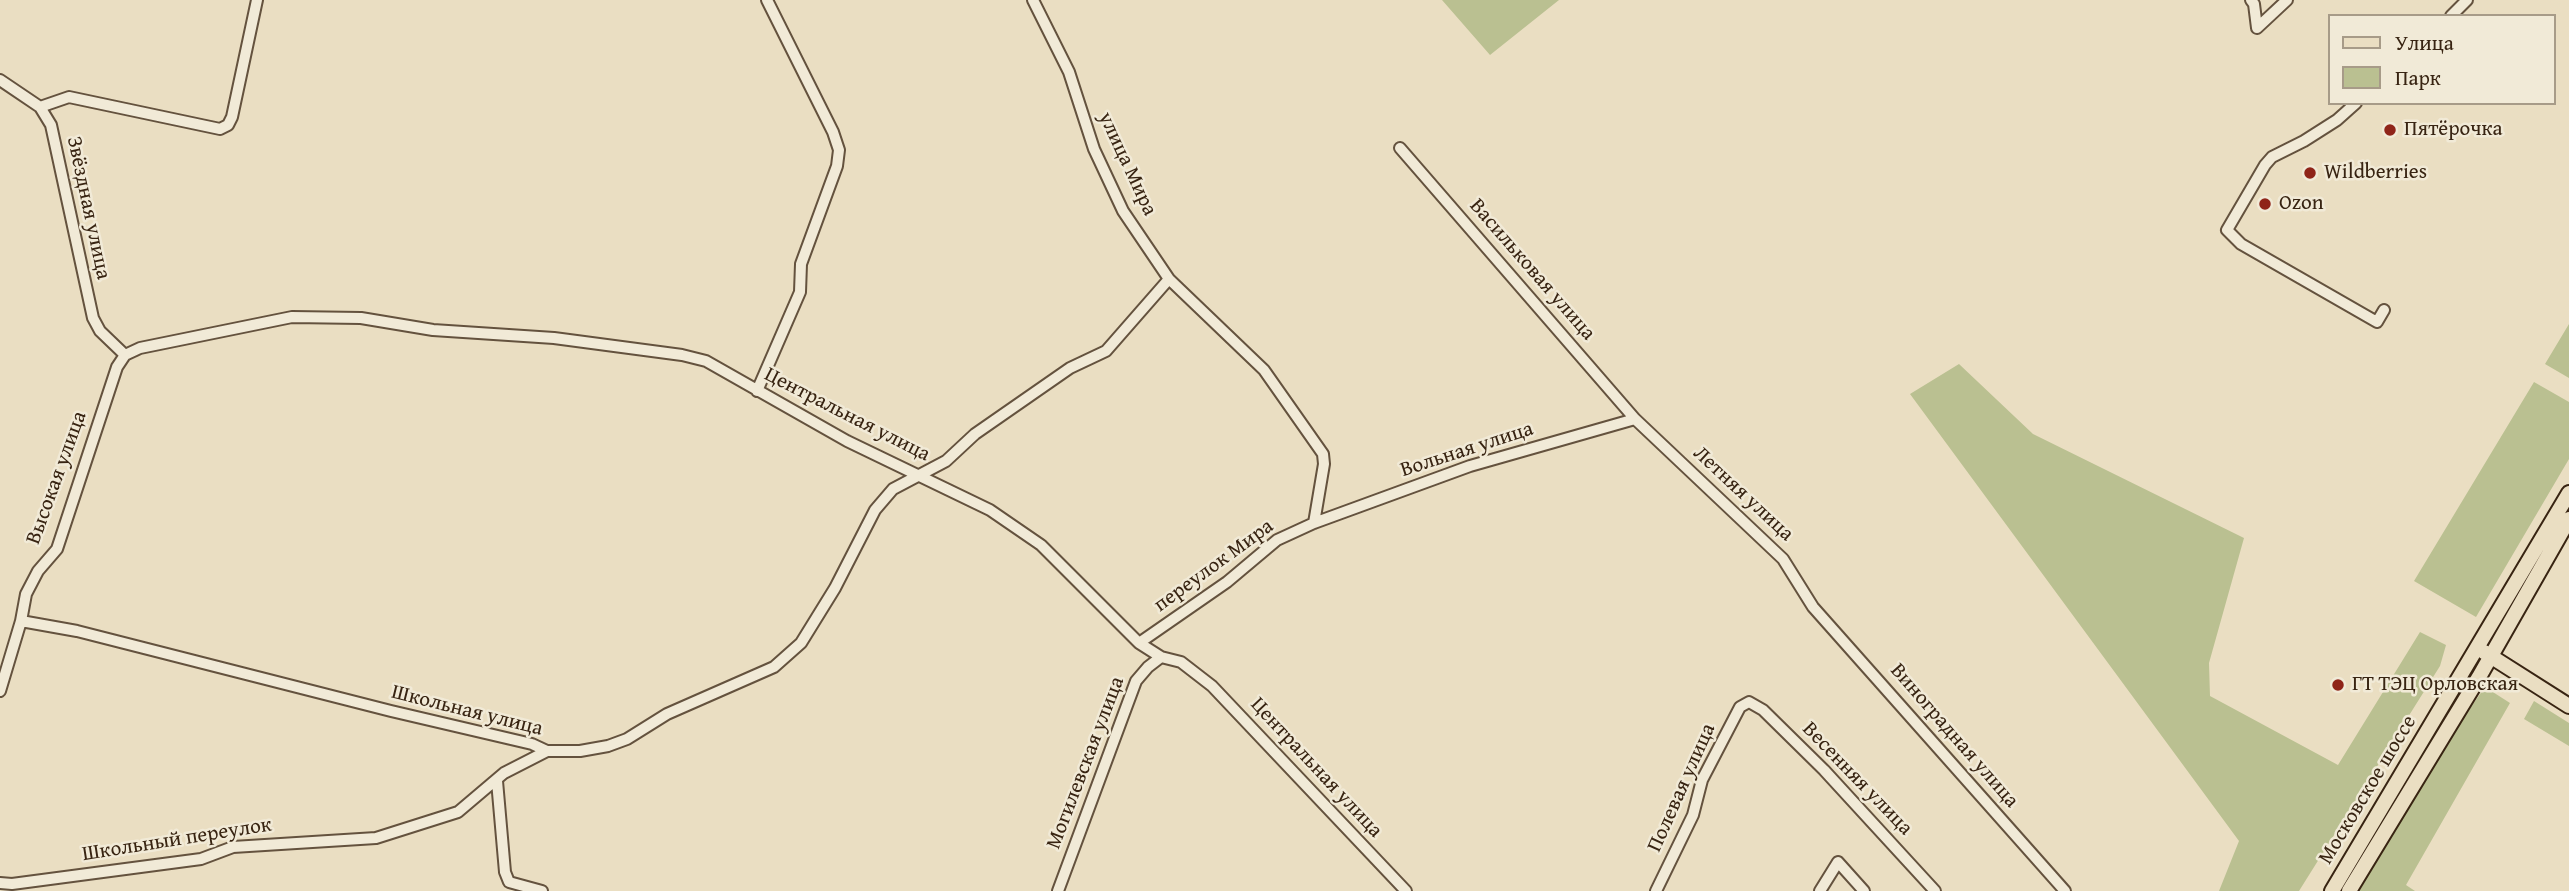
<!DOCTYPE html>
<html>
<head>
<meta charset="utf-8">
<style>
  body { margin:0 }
  #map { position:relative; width:2569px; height:891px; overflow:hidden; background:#eadec2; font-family:"Gentium Book Plus",serif }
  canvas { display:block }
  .legend { position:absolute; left:2328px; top:14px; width:228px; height:91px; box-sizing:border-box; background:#f1ead7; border:2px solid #a79b88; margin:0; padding:9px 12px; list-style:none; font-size:21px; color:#382412 }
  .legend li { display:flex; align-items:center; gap:14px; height:35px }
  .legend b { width:35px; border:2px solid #a79b88 }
</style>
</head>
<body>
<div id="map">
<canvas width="2569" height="891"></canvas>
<ul class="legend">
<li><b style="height:9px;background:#eadec2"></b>Улица</li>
<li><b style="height:19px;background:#bac091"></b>Парк</li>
</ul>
</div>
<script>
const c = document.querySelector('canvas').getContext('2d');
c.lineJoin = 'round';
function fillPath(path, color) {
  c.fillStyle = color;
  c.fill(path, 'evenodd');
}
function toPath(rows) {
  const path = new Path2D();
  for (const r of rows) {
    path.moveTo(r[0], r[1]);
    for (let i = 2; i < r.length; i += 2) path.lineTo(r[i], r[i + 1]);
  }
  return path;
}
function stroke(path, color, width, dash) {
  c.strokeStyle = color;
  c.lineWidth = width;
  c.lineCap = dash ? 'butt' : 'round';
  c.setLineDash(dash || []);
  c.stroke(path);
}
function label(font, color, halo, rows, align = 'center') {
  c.font = font + ' "Gentium Book Plus",serif';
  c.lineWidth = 5;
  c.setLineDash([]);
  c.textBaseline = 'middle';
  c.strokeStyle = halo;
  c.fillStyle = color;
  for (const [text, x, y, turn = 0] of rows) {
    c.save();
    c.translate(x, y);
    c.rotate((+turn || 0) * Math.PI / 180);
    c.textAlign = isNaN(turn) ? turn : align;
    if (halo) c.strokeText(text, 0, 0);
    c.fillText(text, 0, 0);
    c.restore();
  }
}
fillPath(toPath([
  [1442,0,1559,0,1490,55],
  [2569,324,2569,378,2545,364],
  [1959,364,2033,434,2244,538,2209,663,2210,696,2338,765,2420,632,2446,645,2440,666,2299,891,2219,891,2239,841,1910,394],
  [2534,382,2569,402,2569,459,2476,617,2414,581],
  [2485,687,2510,703,2406,885,2415,891,2358,891,2466,714],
  [2534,701,2569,723,2569,746,2524,719]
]), '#bac091');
const minor = toPath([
  [1033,0,1069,72,1094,149,1123,211,1169,279,1264,370,1323,454,1324,464,1314,523],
  [2251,0,2254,4,2257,28],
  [2451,16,2467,0],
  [2257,28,2287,0],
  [0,80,40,107,51,125,93,318,100,331,125,355],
  [2356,103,2337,120,2304,141,2272,157,2265,165,2227,230,2241,244,2377,322,2384,310],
  [40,107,69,97,220,129,228,125,232,117,257,0],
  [1400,148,1635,419,1783,559,1813,607,2065,891],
  [125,355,140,348,292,317,361,318,433,330,554,338,682,355,706,361,847,441,990,510,1041,545,1139,643,1161,657,1181,662,1212,686,1406,891],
  [757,391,800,292,801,264,837,166,839,150,833,132,767,0],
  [21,621,77,631,391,711,532,744,547,751,580,751,608,746,627,739,667,714,774,667,801,643,835,588,875,510,893,489,946,461,975,434,1070,368,1106,351,1169,279],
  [1139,643,1227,582,1277,540,1314,523,1470,466,1635,419],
  [0,691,21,621,26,594,38,571,57,549,117,367,125,355],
  [497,781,505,872,509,882,542,891],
  [0,883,12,884,201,859,233,847,376,838,458,812,504,773,547,751],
  [1058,891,1136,681,1148,667,1161,657],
  [1656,891,1693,815,1702,780,1740,707,1749,702,1763,710,1824,770,1935,891],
  [1820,891,1838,862,1864,891]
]);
const major = toPath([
  [2484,652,2569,706],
  [2332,891,2569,493],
  [2349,891,2479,677,2569,519]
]);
stroke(minor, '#64523e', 14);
stroke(major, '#382412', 18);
stroke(minor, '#f1ead7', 10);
stroke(major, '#eadec2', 14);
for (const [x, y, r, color] of [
  [2390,130,7,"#8f2418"],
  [2310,173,7,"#8f2418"],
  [2265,204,7,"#8f2418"],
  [2338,685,7,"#8f2418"]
]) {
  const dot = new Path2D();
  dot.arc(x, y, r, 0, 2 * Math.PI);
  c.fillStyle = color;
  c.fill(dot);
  stroke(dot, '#f1ead7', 2.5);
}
label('21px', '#382412', '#f1ead7', [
  ["Пятёрочка",2404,130],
  ["Wildberries",2324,173],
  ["Ozon",2279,204],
  ["ГТ ТЭЦ Орловская",2352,685]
], 'left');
label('21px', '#382412', '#f1ead7', [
  ["улица Мира",1127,164,65],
  ["Звёздная улица",88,208,78],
  ["Васильковая улица",1532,270,49],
  ["Центральная улица",847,415,27],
  ["Вольная улица",1467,450,-18],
  ["Высокая улица",57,478,-70],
  ["Летняя улица",1743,494,43],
  ["переулок Мира",1214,566,-36],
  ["Школьная улица",467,711,14],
  ["Виноградная улица",1954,736,49],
  ["Могилевская улица",1086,763,-69],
  ["Центральная улица",1316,768,47],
  ["Весенняя улица",1857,779,46],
  ["Полевая улица",1682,788,-66],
  ["Московское шоссе",2368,790,-59],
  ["Школьный переулок",177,840,-9]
]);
</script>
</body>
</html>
